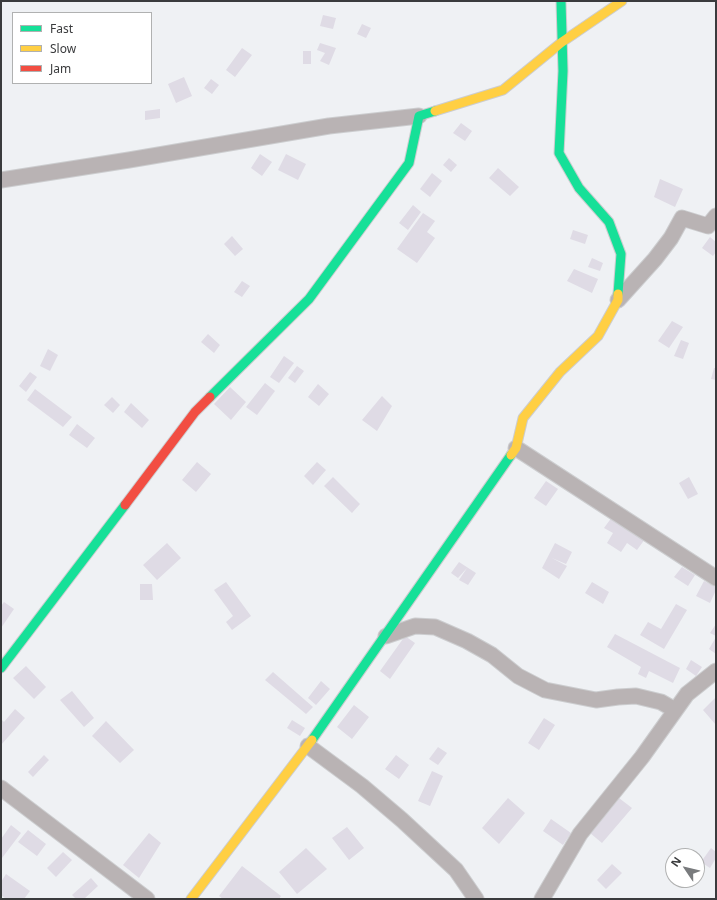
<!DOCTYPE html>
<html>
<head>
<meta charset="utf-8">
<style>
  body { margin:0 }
  #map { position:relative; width:717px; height:900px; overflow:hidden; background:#eff1f4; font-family:"Noto Sans",sans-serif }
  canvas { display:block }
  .frame { position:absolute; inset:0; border:2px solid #3a3b3d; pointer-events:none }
  .legend { position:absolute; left:12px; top:12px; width:140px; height:72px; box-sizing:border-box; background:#fff; border:1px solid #b0b1b1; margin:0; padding:5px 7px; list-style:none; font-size:12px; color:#3a3b3d }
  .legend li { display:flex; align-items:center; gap:8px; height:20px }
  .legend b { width:20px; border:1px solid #b0b1b1 }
  .north { position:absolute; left:665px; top:848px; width:40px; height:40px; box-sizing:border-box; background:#fff; border:1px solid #b0b1b1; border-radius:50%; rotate:305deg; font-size:11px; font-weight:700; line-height:16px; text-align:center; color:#3a3b3d }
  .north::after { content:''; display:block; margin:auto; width:14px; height:18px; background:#797b7d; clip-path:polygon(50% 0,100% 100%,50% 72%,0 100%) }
</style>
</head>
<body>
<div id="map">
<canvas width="717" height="900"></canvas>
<div class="frame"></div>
<ul class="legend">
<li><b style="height:5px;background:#16e098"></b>Fast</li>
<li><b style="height:5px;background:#ffcf43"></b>Slow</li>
<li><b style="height:5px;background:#f24e42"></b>Jam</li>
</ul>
<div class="north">N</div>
</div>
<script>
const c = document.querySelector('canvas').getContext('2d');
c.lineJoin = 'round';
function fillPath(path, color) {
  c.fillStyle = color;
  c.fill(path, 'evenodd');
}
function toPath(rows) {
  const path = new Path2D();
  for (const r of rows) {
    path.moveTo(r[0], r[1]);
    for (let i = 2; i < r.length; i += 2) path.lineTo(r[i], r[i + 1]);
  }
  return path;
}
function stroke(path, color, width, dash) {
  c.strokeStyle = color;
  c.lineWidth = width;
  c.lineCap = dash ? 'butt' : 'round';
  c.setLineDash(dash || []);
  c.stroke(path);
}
fillPath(toPath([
  [323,15,336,18,333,29,320,26],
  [362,24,371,28,366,38,357,34],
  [320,43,336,48,329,65,320,61,325,53,317,50],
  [242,48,252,55,235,77,226,70],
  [303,51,311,51,311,64,303,64],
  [184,77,192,96,176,103,168,84],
  [211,79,219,85,212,94,204,88],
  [160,109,160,118,145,120,145,111],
  [461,123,472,131,465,141,453,133],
  [260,154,272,162,262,176,251,168],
  [286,154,306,164,298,180,278,170],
  [449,158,457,165,451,172,443,165],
  [498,168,519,187,510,196,489,178],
  [432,173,442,181,430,197,420,189],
  [660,179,683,189,675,207,654,197],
  [413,205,421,212,408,230,399,223],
  [423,213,435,221,427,232,435,238,417,263,397,249],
  [573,230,588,235,585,244,570,239],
  [232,236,243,249,235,256,224,244],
  [710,237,716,242,716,252,713,256,702,248],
  [592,258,603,263,600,271,588,267],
  [574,269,598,279,592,293,567,281],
  [242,281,250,286,242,297,234,292],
  [672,321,683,327,669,348,658,341],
  [208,334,220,345,214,353,201,342],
  [681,340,689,343,683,359,674,356],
  [48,349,58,355,50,371,40,366],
  [284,356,294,363,279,383,270,377],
  [297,366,304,371,295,383,288,378],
  [714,368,716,368,716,380,711,379],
  [30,372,37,377,26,392,19,386],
  [265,383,275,391,257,415,246,407],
  [318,384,329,394,319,406,308,397],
  [230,387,246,402,231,420,214,404],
  [35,389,72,417,63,427,27,400],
  [382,396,392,406,377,431,362,420],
  [112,397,120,405,113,413,104,405],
  [131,403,149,420,142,428,124,412],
  [77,424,95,438,87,448,69,435],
  [197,462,211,474,196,492,182,480],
  [317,462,326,470,313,485,304,476],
  [333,477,360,504,352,513,324,486],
  [689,477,698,494,688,499,679,483],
  [546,481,558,489,546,506,534,498],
  [612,517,645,539,637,550,627,543,621,552,607,543,613,533,604,528],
  [167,543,181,558,157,580,143,565],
  [555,543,572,552,566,564,552,558,567,566,559,579,542,568],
  [459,562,476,573,468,585,459,580,467,568,458,578,451,573],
  [682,567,695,575,688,586,674,577],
  [704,581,716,587,716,590,710,603,696,596],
  [226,582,251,616,232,630,226,622,233,616,214,590],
  [592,582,609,592,603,604,585,593],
  [140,584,152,584,153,600,140,600],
  [4,602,14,609,1,628,1,606],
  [676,604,687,610,664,649,640,635,648,622,661,629],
  [716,624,716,636,710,633],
  [615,634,680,668,673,683,649,671,646,678,638,674,641,667,607,647],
  [405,636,415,643,390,679,380,671],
  [716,637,716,654,709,649],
  [691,660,702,667,696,676,686,669],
  [26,666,46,687,34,699,13,678],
  [273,672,313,707,306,714,265,680],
  [321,681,330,689,316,705,308,698],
  [72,691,94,718,84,727,60,700],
  [716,697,716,725,703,710],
  [354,705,369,717,352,739,337,727],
  [15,709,25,718,1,745,1,719,4,722],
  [544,718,555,725,539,750,528,743],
  [292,720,305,728,300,736,287,728],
  [106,721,134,750,120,763,92,736],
  [438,747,447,753,438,765,429,759],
  [44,755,49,760,33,777,28,772],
  [396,755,409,765,399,779,385,769],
  [432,771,443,776,430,806,418,801],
  [508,798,525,813,499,844,482,828],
  [619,798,632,808,602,843,590,833],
  [551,819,571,833,563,845,543,831],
  [11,825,21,833,2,858,1,839],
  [347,827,364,848,349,860,332,838],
  [28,830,46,844,37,856,18,842],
  [149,833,161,843,139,878,123,865],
  [306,848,327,869,297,894,279,872],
  [711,848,716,852,716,858,710,868,701,862],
  [63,852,72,860,56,877,47,868],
  [612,864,622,873,606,889,597,880],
  [242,866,281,896,279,899,223,899,219,896],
  [6,874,30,891,24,899,6,899,1,895,1,882],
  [91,878,98,886,84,899,76,899,72,895]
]), '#dfdbe5');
const street = toPath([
  [1,180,129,160,329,126,419,116],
  [618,300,655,259,671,238,682,218,708,226,716,216],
  [516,448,716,578],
  [386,636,415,626,435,627,467,641,492,655,518,676,545,690,596,700,618,697,636,696,661,702,675,710],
  [308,746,362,786,402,820,456,870,476,899],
  [1,788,147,899],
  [542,899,580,834,642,757,687,694,716,671]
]);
const fast = toPath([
  [561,1,563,71,559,153,579,188,609,222,621,254,618,294],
  [210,397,309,299,409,163,419,116,435,111],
  [1,668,125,505],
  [312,740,511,455]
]);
const slow = toPath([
  [435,111,503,90,562,42,622,1],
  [511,455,516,448,523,418,560,372,598,336,618,300,618,294],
  [191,899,312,740]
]);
const jam = toPath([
  [125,505,195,412,210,397]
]);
stroke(street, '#cccdcf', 17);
stroke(fast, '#cccdcf', 11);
stroke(slow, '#cccdcf', 11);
stroke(jam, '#cccdcf', 11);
stroke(street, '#b9b3b4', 15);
stroke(fast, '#16e098', 9);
stroke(slow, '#ffcf43', 9);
stroke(jam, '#f24e42', 9);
</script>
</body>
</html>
